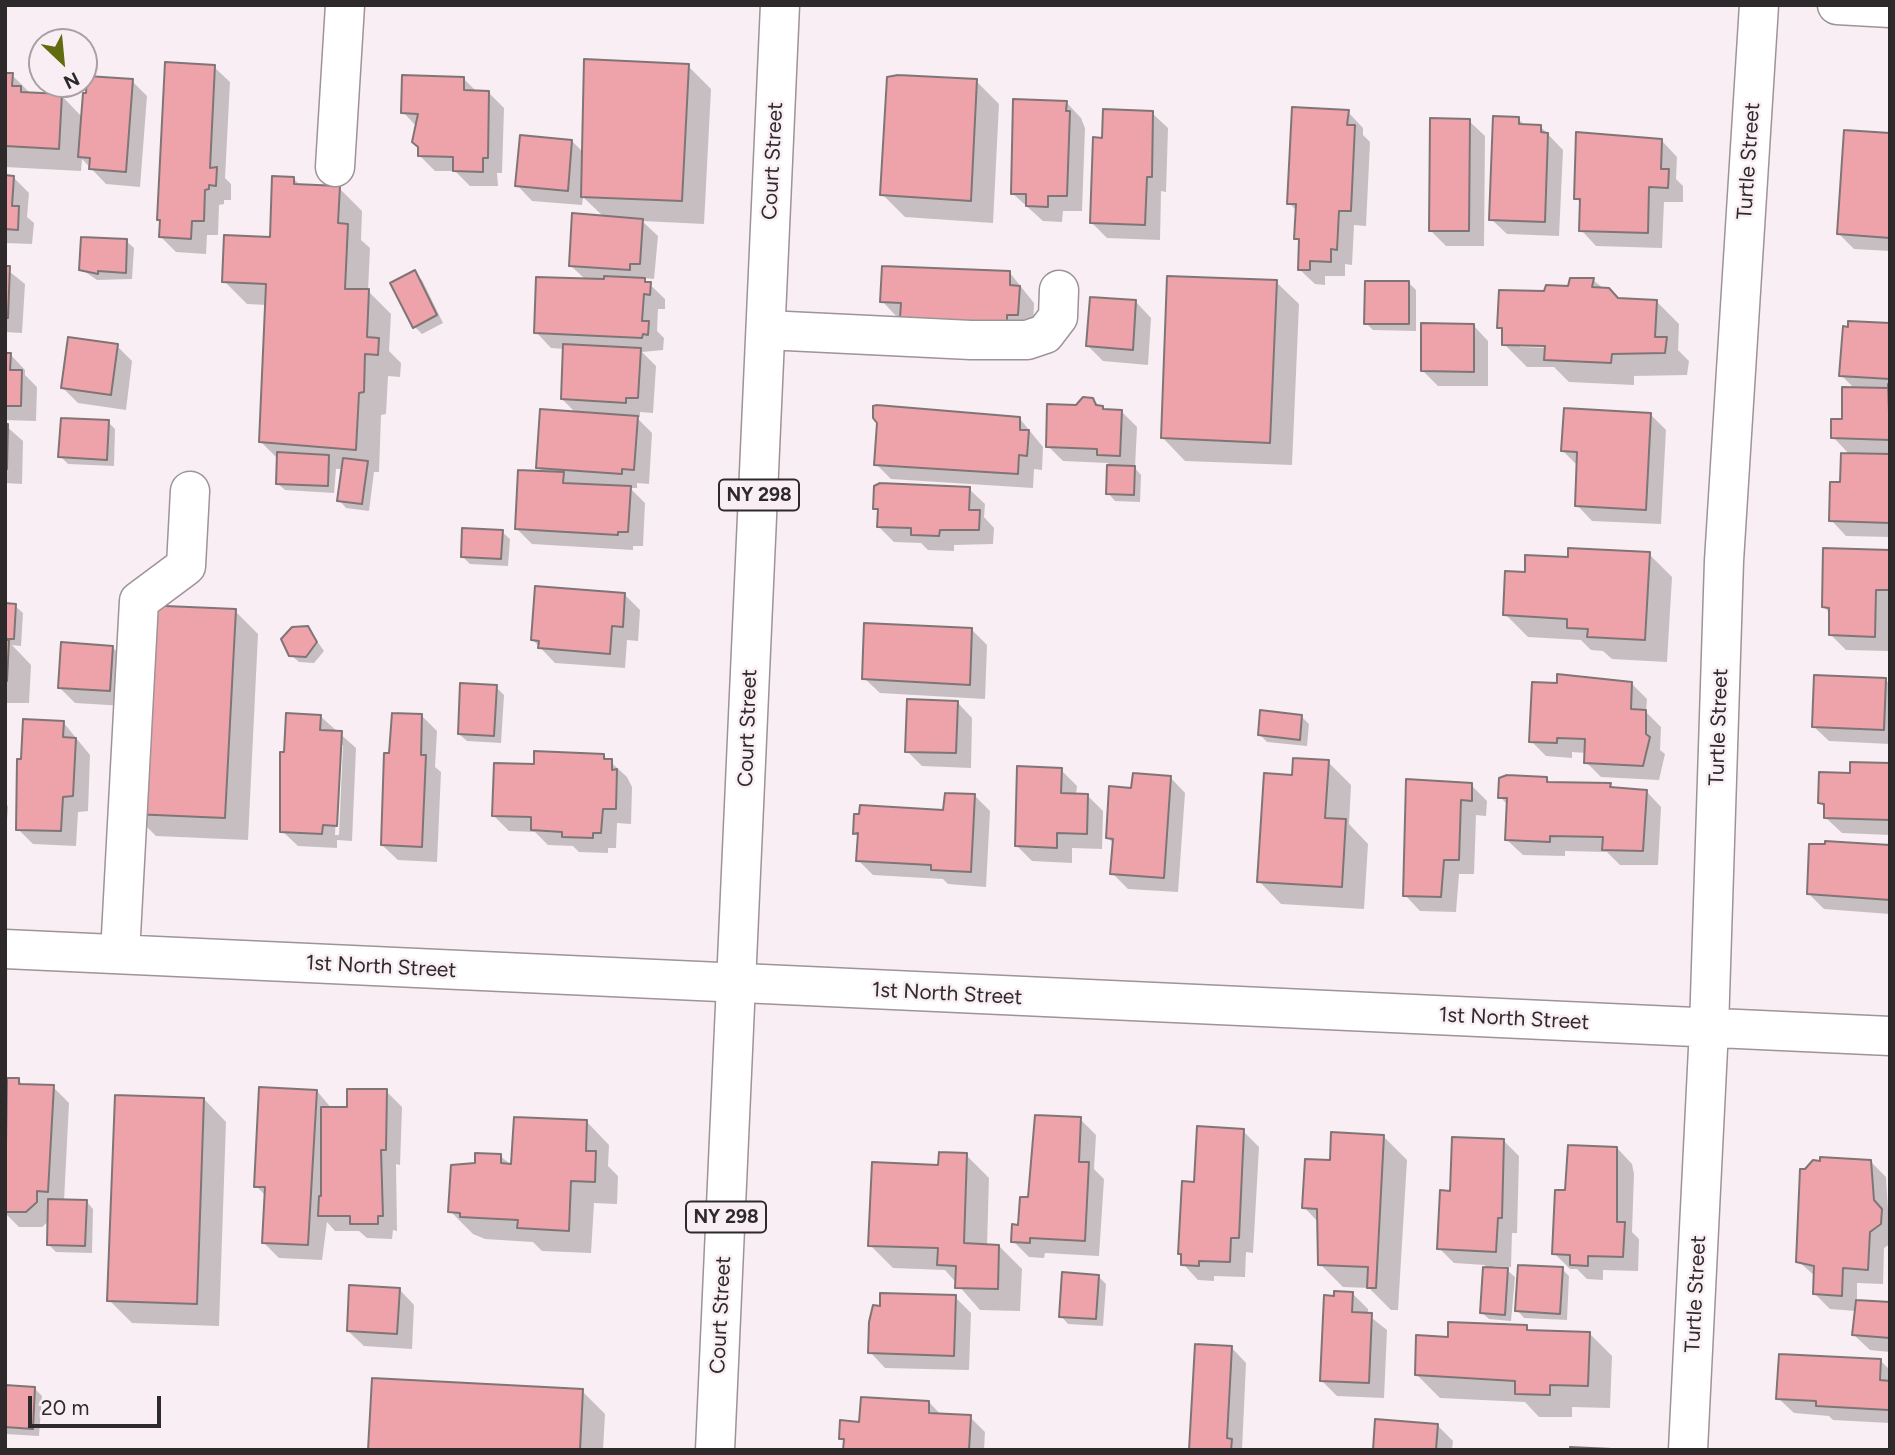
<!DOCTYPE html>
<html>
<head>
<meta charset="utf-8">
<style>
  body { margin:0 }
  #map { position:relative; width:1895px; height:1455px; overflow:hidden; background:#f9eef3; font-family:Figtree,sans-serif }
  canvas { display:block }
  .frame { position:absolute; inset:0; border:7px solid #2e2a2c; pointer-events:none }
  .north { position:absolute; left:28px; top:28px; width:70px; height:70px; box-sizing:border-box; background:#f9eef3; border:2px solid #a8a0a3; border-radius:50%; rotate:154deg; font-size:19px; font-weight:700; line-height:28px; text-align:center; color:#2e2a2c }
  .north::after { content:''; display:block; margin:auto; width:24px; height:32px; background:#636b10; clip-path:polygon(50% 0,100% 100%,50% 72%,0 100%) }
  .scale { position:absolute; left:28px; top:1396px; width:133px; height:32px; box-sizing:border-box; border:4px solid #2e2a2c; border-top:0; padding-left:9px; font-size:21px; line-height:24px; white-space:nowrap; color:#2e2a2c; -webkit-text-stroke:5px #f9eef3; paint-order:stroke }
</style>
</head>
<body>
<div id="map">
<canvas width="1895" height="1455"></canvas>
<div class="frame"></div>
<div class="north">N</div>
<div class="scale">20 m</div>
</div>
<script>
const c = document.querySelector('canvas').getContext('2d');
c.lineJoin = 'round';
function fillPath(path, color) {
  c.fillStyle = color;
  c.fill(path, 'evenodd');
}
function toPath(rows) {
  const path = new Path2D();
  for (const r of rows) {
    path.moveTo(r[0], r[1]);
    for (let i = 2; i < r.length; i += 2) path.lineTo(r[i], r[i + 1]);
  }
  return path;
}
function stroke(path, color, width, dash) {
  c.strokeStyle = color;
  c.lineWidth = width;
  c.lineCap = dash ? 'butt' : 'round';
  c.setLineDash(dash || []);
  c.stroke(path);
}
function label(font, color, halo, rows, align = 'center') {
  c.font = font + ' Figtree,sans-serif';
  c.lineWidth = 5;
  c.setLineDash([]);
  c.textBaseline = 'middle';
  c.strokeStyle = halo;
  c.fillStyle = color;
  for (const [text, x, y, turn = 0] of rows) {
    c.save();
    c.translate(x, y);
    c.rotate((+turn || 0) * Math.PI / 180);
    c.textAlign = isNaN(turn) ? turn : align;
    if (halo) c.strokeText(text, 0, 0);
    c.fillText(text, 0, 0);
    c.restore();
  }
}
fillPath(toPath([
  [586,61,688,66,711,89,704,224,642,221,658,236,654,279,643,278,665,299,665,309,658,309,657,331,664,338,663,350,642,352,656,366,653,413,640,412,640,417,636,417,652,433,649,484,637,483,637,488,630,488,645,503,643,546,633,546,633,550,532,544,517,529,544,473,538,467,577,414,562,399,565,349,551,348,536,332,586,280,570,265,604,217,583,197,582,205,532,201,517,185,572,141,585,154,582,144],
  [214,67,230,82,225,178,231,184,231,200,224,200,224,204,219,205,218,235,207,235,206,254,176,252,161,237,162,222,159,219],
  [5,75,12,75,31,94,61,95,82,117,132,81,147,96,140,187,106,184,82,159,81,171,5,167],
  [464,79,477,92,488,92,504,108,502,173,497,173,498,186,470,186,455,171,435,171,419,155,417,127,403,112],
  [976,81,999,104,993,223,905,217,882,194],
  [1066,102,1081,118,1085,128,1082,211,1063,211,1062,222,1043,221,1012,193],
  [1348,112,1363,128,1363,135,1370,142,1366,226,1354,225,1352,265,1345,264,1345,276,1325,276,1325,285,1315,284,1299,269,1297,211,1289,203],
  [1152,113,1168,128,1166,192,1161,191,1160,240,1107,238,1092,223],
  [1518,119,1526,126,1540,126,1563,150,1559,236,1507,234,1491,219],
  [1469,121,1485,136,1484,246,1446,246,1430,230],
  [1890,135,1890,251,1854,249,1838,233],
  [1662,141,1677,157,1676,179,1683,186,1683,202,1664,202,1662,248,1596,246,1581,230,1582,204,1576,198],
  [5,177,13,177,29,193,27,217,34,223,32,244,5,243],
  [293,178,301,186,339,188,362,211,361,240,370,248,368,291,391,314,389,351,401,363,400,377,388,376,386,414,381,415,379,472,374,472,369,511,346,508,339,500,343,469,336,469,334,493,285,490,277,483,279,460,261,442,267,305,247,304,224,281,271,239],
  [126,241,134,248,132,279,97,280,81,269],
  [5,268,25,284,22,333,5,332],
  [414,272,422,280,443,323,422,334,415,327],
  [1010,273,1034,303,1033,330,897,317,882,301],
  [1593,280,1618,300,1656,301,1679,324,1678,350,1689,361,1687,375,1634,376,1634,385,1569,382,1554,367,1527,367,1504,344,1504,332,1499,327,1545,293],
  [1520,343,1554,344,1554,348,1520,347],
  [1276,282,1299,304,1292,465,1185,461,1163,438],
  [1409,283,1416,290,1416,331,1373,330,1366,323],
  [1136,302,1151,318,1148,365,1103,361,1088,346],
  [1473,325,1488,341,1488,386,1438,386,1422,370],
  [1890,325,1890,537,1846,536,1831,520,1850,455,1833,437,1843,421,1855,389,1841,375],
  [117,346,132,361,126,410,78,403,63,388],
  [5,354,10,354,25,370,25,375,37,387,36,421,5,420],
  [1093,400,1106,411,1121,411,1137,427,1135,468,1141,475,1140,502,1115,501,1108,493,1108,463,1063,461,1048,446,1076,407],
  [1650,414,1666,430,1661,524,1592,521,1577,505,1578,466,1563,451],
  [1020,419,1043,447,1042,470,1034,469,1033,488,891,479,876,464],
  [108,422,115,429,114,466,68,464,60,456],
  [5,425,23,441,22,484,5,483],
  [969,489,985,504,984,517,994,528,993,544,954,545,954,551,928,550,921,543,894,542,879,527,880,513,875,508],
  [502,532,510,539,508,566,470,564,463,557],
  [1890,551,1889,651,1846,650,1830,634,1831,614,1823,606],
  [1649,554,1672,577,1667,662,1612,659,1603,651,1591,650,1581,640,1528,637,1505,614,1527,574,1569,559],
  [624,594,640,610,638,641,627,640,625,668,555,663,533,640],
  [5,605,15,606,23,613,21,646,12,645,31,665,29,703,5,703],
  [235,611,258,634,248,840,156,836,133,813],
  [308,628,324,651,314,663,299,662,291,655],
  [971,629,987,645,985,699,880,693,864,678],
  [112,647,128,663,125,706,75,703,59,687],
  [1559,676,1631,683,1647,699,1646,712,1661,727,1660,750,1665,754,1659,780,1601,777,1586,762,1586,753,1572,752,1572,758,1546,756,1531,741,1559,684],
  [1885,680,1890,684,1890,744,1829,741,1813,726],
  [496,687,504,695,501,743,467,741,459,734],
  [957,702,972,718,971,768,922,766,907,751],
  [320,716,356,748,352,841,337,840,337,848,298,846,282,831],
  [339,745,343,745,339,835,335,835],
  [422,716,437,731,435,767,441,772,437,862,398,860,382,845,391,755],
  [1302,717,1309,724,1307,746,1267,742,1259,734],
  [63,722,90,755,88,811,78,812,76,846,33,844,18,829],
  [604,756,627,777,632,787,631,824,617,823,616,848,608,848,608,853,579,852,573,846,548,845,535,832,509,831,494,816,535,766],
  [1328,762,1351,785,1349,824,1368,844,1364,909,1281,904,1259,881],
  [1890,765,1890,835,1842,833,1826,818,1826,809,1820,803,1852,775],
  [1061,770,1077,786,1076,795,1088,796,1103,811,1102,849,1072,848,1072,863,1032,861,1016,845],
  [1170,777,1185,793,1178,892,1128,889,1112,873,1115,845,1108,838,1133,790],
  [1546,778,1551,783,1611,785,1615,789,1646,791,1661,807,1658,865,1620,865,1607,852,1565,851,1565,856,1523,855,1507,840,1508,805,1500,797],
  [1407,781,1471,785,1487,801,1486,816,1476,815,1474,874,1459,874,1456,912,1420,911,1405,895],
  [975,796,990,811,986,887,948,884,943,879,873,875,858,860,860,837,855,833,945,812],
  [5,804,8,806,5,848],
  [1890,846,1890,914,1824,909,1809,894],
  [18,1080,25,1086,53,1087,69,1103,64,1201,86,1201,93,1209,92,1253,56,1252,49,1245,49,1221,42,1227,19,1227,5,1213,5,1085],
  [317,1091,332,1109,348,1109,386,1091,402,1107,400,1165,396,1164,397,1231,393,1230,392,1239,367,1238,359,1231,335,1231,327,1222,322,1260,279,1258,264,1243,266,1196,256,1186],
  [204,1099,226,1122,219,1326,132,1323,109,1300],
  [1080,1119,1096,1135,1094,1169,1104,1179,1099,1256,1045,1253,1044,1258,1029,1257,1013,1241,1030,1199],
  [587,1122,609,1145,608,1166,618,1176,617,1204,594,1203,591,1253,542,1251,533,1242,485,1239,473,1234,450,1211,476,1164,500,1156,513,1166],
  [1243,1131,1259,1147,1253,1253,1246,1252,1245,1277,1214,1276,1214,1281,1198,1280,1183,1264,1195,1184],
  [1384,1137,1407,1160,1398,1310,1391,1310,1369,1288,1343,1287,1320,1264,1318,1222,1304,1207,1331,1162],
  [1504,1141,1519,1156,1517,1233,1512,1233,1511,1267,1494,1266,1493,1269,1507,1270,1515,1277,1511,1321,1489,1319,1481,1312,1485,1265,1454,1263,1439,1248,1452,1193],
  [1617,1148,1632,1164,1634,1174,1632,1232,1639,1239,1638,1271,1603,1270,1603,1280,1587,1279,1577,1269,1570,1269,1554,1253,1567,1192],
  [966,1155,989,1178,987,1246,999,1246,1022,1269,1020,1311,980,1310,945,1270,893,1268,870,1245,940,1167],
  [1870,1161,1886,1177,1890,1244,1884,1248,1883,1284,1857,1283,1857,1302,1890,1304,1890,1352,1870,1350,1854,1335,1856,1311,1830,1309,1815,1294,1816,1277,1798,1261],
  [1562,1269,1569,1276,1567,1320,1524,1318,1517,1310],
  [1099,1277,1106,1284,1103,1326,1068,1324,1061,1316],
  [399,1289,414,1305,412,1349,364,1346,348,1331],
  [1353,1294,1368,1309,1368,1315,1387,1330,1384,1398,1337,1396,1321,1380,1335,1298],
  [955,1297,971,1313,969,1370,885,1368,870,1352],
  [1526,1327,1532,1332,1589,1333,1612,1356,1610,1408,1572,1407,1572,1417,1539,1417,1525,1402,1440,1398,1417,1375,1449,1338],
  [1231,1347,1246,1363,1242,1450,1191,1450],
  [1881,1361,1890,1370,1890,1423,1833,1420,1829,1416,1794,1413,1778,1398],
  [5,1387,35,1389,42,1396,39,1436,5,1434],
  [582,1391,605,1414,603,1450,370,1450],
  [929,1402,941,1415,970,1417,985,1432,984,1450,845,1450,845,1443,841,1438,861,1424],
  [1437,1425,1453,1441,1452,1450,1375,1450]
]), '#0003');
const building = toPath([
  [584,59,689,64,682,201,581,197,584,59],
  [165,62,215,65,210,168,217,167,216,186,209,185,209,189,205,190,204,221,192,221,191,239,159,237,160,220,157,220,165,62],
  [5,73,13,73,12,86,21,86,21,92,62,94,59,149,5,146,5,73],
  [402,75,464,77,464,90,489,91,488,158,483,158,483,172,453,171,453,157,418,156,418,147,412,142,418,114,401,113,402,75],
  [898,75,977,79,971,201,880,195,887,77,898,75],
  [87,76,133,79,126,172,89,169,90,158,78,157,83,93,86,93,87,76],
  [1013,99,1067,101,1066,111,1070,111,1067,196,1048,196,1048,207,1026,206,1026,194,1011,194,1013,99],
  [1292,107,1349,110,1347,125,1355,125,1351,211,1339,211,1337,250,1331,249,1331,262,1310,261,1310,270,1298,270,1299,239,1294,239,1296,204,1287,204,1292,107],
  [1103,109,1153,111,1152,177,1147,177,1145,225,1090,223,1093,137,1102,138,1103,109],
  [1493,116,1519,117,1519,124,1541,125,1541,132,1548,133,1545,222,1489,220,1493,116],
  [1430,118,1470,119,1469,231,1429,231,1430,118],
  [1844,130,1890,133,1890,238,1837,234,1844,130],
  [1576,132,1662,139,1661,169,1669,169,1668,188,1649,187,1648,233,1579,231,1580,199,1574,199,1576,132],
  [520,135,572,140,568,191,515,186,520,135],
  [5,175,14,176,12,206,19,206,18,230,5,229,5,175],
  [272,176,294,177,294,184,340,186,338,223,348,224,345,289,369,289,367,337,379,338,378,355,365,354,364,392,359,393,356,450,259,442,266,284,222,282,224,235,270,237,272,176],
  [572,213,643,219,640,264,630,264,630,270,569,266,572,213],
  [81,237,127,239,126,273,98,271,98,274,79,270,81,237],
  [5,266,10,266,8,318,5,318,5,266],
  [882,266,1010,271,1010,285,1020,286,1018,315,1007,315,1007,337,899,333,901,303,880,302,882,266],
  [415,270,437,315,413,328,390,283,415,270],
  [604,276,645,278,645,282,651,282,650,295,644,294,642,321,649,321,648,335,643,334,642,338,534,333,536,277,604,279,604,276],
  [1167,276,1277,280,1270,443,1161,438,1167,276],
  [1570,278,1594,278,1592,287,1609,288,1618,298,1657,300,1655,337,1667,337,1665,353,1612,354,1611,363,1544,360,1545,346,1502,345,1502,328,1497,328,1499,290,1544,291,1546,285,1568,286,1570,278],
  [1365,281,1409,281,1409,324,1364,324,1365,281],
  [1090,297,1136,300,1133,350,1086,346,1090,297],
  [1848,321,1890,323,1890,379,1839,376,1843,326,1848,327,1848,321],
  [1421,323,1474,324,1474,372,1421,371,1421,323],
  [68,337,118,344,111,395,61,388,68,337],
  [563,344,641,348,638,398,626,398,626,403,561,399,563,344],
  [5,353,11,353,10,370,22,370,21,406,5,406,5,353],
  [1888,384,1890,440,1831,438,1831,419,1842,419,1842,387,1888,388,1888,384],
  [1083,397,1093,398,1096,405,1103,406,1103,409,1122,410,1120,456,1097,455,1097,449,1046,447,1047,404,1076,405,1083,397],
  [877,405,1020,417,1020,430,1029,430,1027,456,1019,455,1018,474,874,465,877,423,873,418,873,406,877,405],
  [1564,408,1651,413,1646,510,1575,506,1577,452,1561,451,1564,408],
  [540,409,638,416,634,470,622,469,622,474,536,468,540,409],
  [61,418,109,420,107,460,58,457,61,418],
  [5,424,8,424,7,469,5,469,5,424],
  [277,452,329,455,328,486,276,484,277,452],
  [1841,453,1890,454,1890,523,1829,521,1830,482,1840,482,1841,453],
  [343,458,368,461,362,504,337,501,343,458],
  [1107,465,1135,466,1134,495,1106,494,1107,465],
  [518,470,564,472,563,483,631,486,628,532,618,532,618,535,515,529,518,470],
  [880,483,970,487,969,510,980,510,979,530,940,530,939,536,911,535,911,528,877,527,878,509,873,509,874,486,880,483],
  [462,528,503,530,501,559,461,557,462,528],
  [1568,548,1650,552,1645,640,1587,637,1588,629,1567,628,1567,619,1503,615,1505,571,1525,572,1525,555,1568,557,1568,548],
  [1823,548,1890,550,1890,590,1876,590,1875,637,1829,635,1829,608,1822,607,1823,548],
  [535,586,625,593,623,627,612,626,610,654,538,648,539,641,531,640,535,586],
  [5,603,16,604,14,639,5,639,5,603],
  [142,605,236,609,225,818,132,814,142,605],
  [864,623,972,628,970,685,862,679,864,623],
  [308,626,317,642,306,657,289,656,281,639,292,627,308,626],
  [5,640,9,640,7,681,5,681,5,640],
  [61,642,113,646,110,691,58,688,61,642],
  [1557,674,1632,682,1631,709,1646,710,1646,734,1650,737,1643,766,1584,763,1585,739,1557,738,1557,743,1529,742,1532,682,1557,683,1557,674],
  [1814,675,1886,678,1884,730,1812,727,1814,675],
  [460,683,497,685,494,736,458,734,460,683],
  [907,699,958,701,956,753,905,752,907,699],
  [1260,710,1302,715,1300,740,1258,735,1260,710],
  [286,713,321,715,320,730,342,731,337,826,323,825,322,834,280,832,280,752,284,752,286,713],
  [392,713,422,714,421,755,426,755,422,847,381,845,384,753,389,753,392,713],
  [23,719,64,721,63,737,76,738,73,796,63,797,61,831,16,830,17,759,21,759,23,719],
  [534,751,604,754,604,759,612,759,612,770,617,769,616,809,603,809,601,833,593,833,593,838,562,837,562,832,531,830,531,817,492,816,494,763,534,764,534,751],
  [1293,758,1329,760,1325,818,1346,819,1342,887,1257,882,1264,773,1292,775,1293,758],
  [1850,762,1890,763,1890,820,1824,818,1824,804,1818,803,1819,772,1850,773,1850,762],
  [1017,766,1062,768,1061,793,1088,794,1087,834,1057,833,1057,848,1015,846,1017,766],
  [1133,773,1171,776,1164,878,1110,874,1113,839,1106,838,1109,786,1131,788,1133,773],
  [1507,775,1547,777,1547,782,1611,783,1610,787,1647,790,1643,851,1602,850,1603,837,1550,836,1550,842,1505,840,1507,798,1498,798,1499,778,1507,775],
  [1406,779,1472,783,1472,801,1461,800,1459,860,1444,860,1441,897,1403,896,1406,779],
  [945,793,975,794,971,872,931,870,931,865,856,861,858,833,853,834,854,814,859,814,860,805,943,810,945,793],
  [1825,841,1890,845,1890,900,1807,894,1809,844,1825,844,1825,841],
  [7,1078,19,1078,19,1084,54,1085,48,1192,37,1191,37,1202,26,1212,5,1212,7,1078],
  [259,1087,317,1090,308,1245,262,1243,265,1187,254,1187,259,1087],
  [347,1089,387,1089,386,1150,381,1150,383,1216,378,1216,378,1224,350,1224,350,1216,318,1216,319,1196,321,1196,321,1107,347,1107,347,1089],
  [115,1095,204,1098,197,1304,107,1301,115,1095],
  [1035,1115,1081,1117,1079,1162,1089,1162,1085,1241,1030,1238,1030,1243,1011,1242,1012,1224,1018,1225,1020,1197,1028,1197,1035,1115],
  [514,1117,587,1120,586,1151,596,1151,595,1182,571,1181,569,1231,517,1228,518,1220,460,1217,460,1213,448,1212,451,1165,475,1163,475,1153,501,1154,501,1163,511,1164,514,1117],
  [1197,1126,1244,1129,1239,1238,1231,1238,1230,1262,1199,1261,1199,1266,1181,1265,1181,1254,1178,1254,1182,1181,1194,1182,1197,1126],
  [1331,1132,1384,1135,1376,1288,1367,1288,1368,1267,1318,1265,1317,1209,1302,1208,1305,1159,1330,1160,1331,1132],
  [1452,1137,1504,1139,1502,1218,1498,1218,1496,1252,1437,1249,1440,1190,1450,1191,1452,1137],
  [1568,1145,1617,1147,1617,1222,1625,1222,1623,1257,1588,1256,1588,1266,1570,1265,1570,1255,1552,1254,1555,1190,1565,1190,1568,1145],
  [939,1152,967,1153,964,1243,999,1245,998,1289,955,1288,956,1266,937,1265,938,1248,868,1246,872,1162,938,1165,939,1152],
  [1820,1157,1871,1160,1874,1200,1882,1209,1881,1224,1870,1232,1868,1270,1843,1268,1842,1296,1813,1294,1814,1266,1796,1262,1800,1169,1805,1169,1813,1160,1820,1161,1820,1157],
  [48,1199,87,1200,85,1246,47,1245,48,1199],
  [1518,1265,1563,1267,1560,1314,1515,1311,1518,1265],
  [1483,1267,1508,1268,1505,1315,1480,1313,1483,1267],
  [1062,1272,1099,1275,1096,1319,1059,1317,1062,1272],
  [349,1285,400,1288,397,1334,347,1331,349,1285],
  [1334,1291,1353,1292,1352,1312,1372,1313,1369,1383,1320,1381,1324,1295,1334,1296,1334,1291],
  [880,1293,956,1295,954,1356,868,1353,869,1322,873,1305,880,1306,880,1293],
  [1856,1300,1890,1302,1890,1338,1852,1335,1856,1300],
  [1448,1322,1527,1325,1527,1330,1590,1332,1588,1386,1550,1385,1550,1395,1515,1394,1515,1381,1415,1375,1416,1335,1448,1337,1448,1322],
  [1195,1344,1232,1346,1227,1438,1232,1439,1231,1450,1189,1450,1195,1344],
  [1779,1354,1881,1359,1880,1380,1890,1381,1889,1410,1816,1406,1816,1401,1776,1399,1779,1354],
  [372,1378,583,1389,580,1450,368,1450,372,1378],
  [5,1385,35,1387,33,1429,5,1427,5,1385],
  [861,1397,929,1401,929,1413,971,1415,969,1450,843,1450,844,1439,839,1439,840,1420,859,1422,861,1397],
  [1375,1419,1438,1424,1436,1450,1373,1450,1375,1419],
  [1570,1447,1612,1449,1612,1450,1570,1450,1570,1447]
]);
fillPath(building, '#eda3a9');
stroke(building, '#807576', 2);
const minor = toPath([
  [1837,5,1890,8],
  [335,167,345,5],
  [766,330,971,340,1027,340,1045,334,1058,317,1059,290],
  [5,949,1890,1036],
  [120,954,139,601,186,566,190,491],
  [1688,1450,1709,1028,1724,561,1759,5]
]);
const major = toPath([
  [715,1450,780,5]
]);
stroke(minor, '#9d9398', 41);
stroke(major, '#9d9398', 41);
stroke(minor, '#fff', 38);
stroke(major, '#fff', 38);
for (const [x, y, w] of [
  [759,495,80],
  [726,1217,80]
]) {
  const box = new Path2D();
  box.roundRect(x - w / 2, y - 15.5, w, 31, 5);
  c.fillStyle = '#f9eef3';
  c.fill(box);
  stroke(box, '#2e2a2c', 2);
}
label('bold 19px', '#2e2a2c', null, [
  ["NY 298",759,495],
  ["NY 298",726,1217]
]);
label('21px', '#2e2a2c', '#f9eef3', [
  ["Court Street",773,161,-87],
  ["Turtle Street",1749,161,-86],
  ["Turtle Street",1719,727,-88],
  ["Court Street",748,728,-88],
  ["1st North Street",381,967,3],
  ["1st North Street",947,994,3],
  ["1st North Street",1514,1019,3],
  ["Turtle Street",1696,1294,-87],
  ["Court Street",721,1315,-87]
]);
</script>
</body>
</html>
